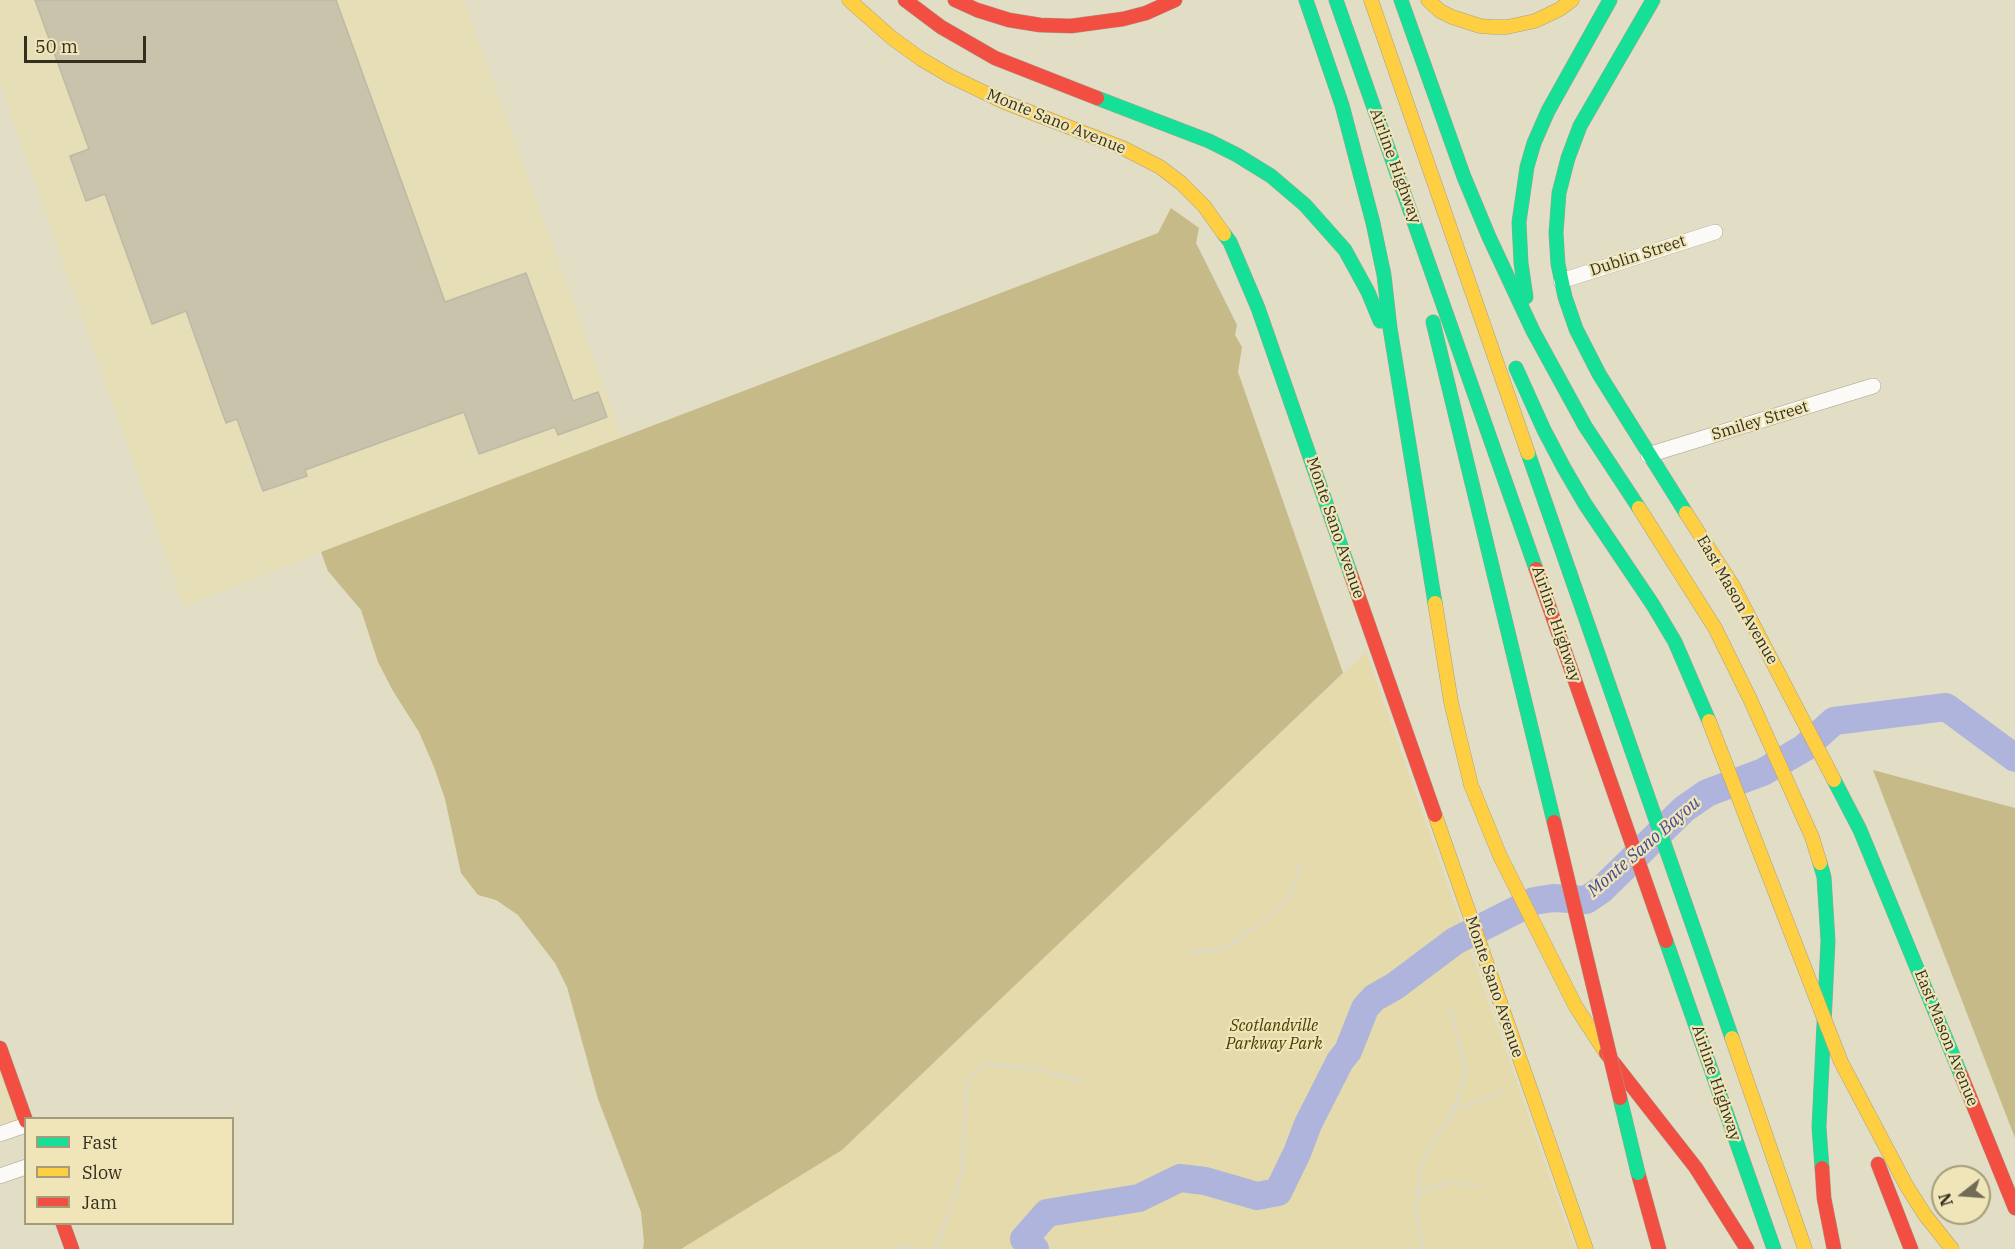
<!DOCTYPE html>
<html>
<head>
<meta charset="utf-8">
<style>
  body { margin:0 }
  #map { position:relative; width:2015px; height:1249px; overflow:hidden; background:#e2ddc5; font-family:"IBM Plex Serif",serif }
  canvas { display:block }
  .legend { position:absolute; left:24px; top:1117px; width:210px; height:108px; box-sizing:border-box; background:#efe5b8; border:2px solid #a49c7a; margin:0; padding:8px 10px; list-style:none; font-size:18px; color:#332f1e }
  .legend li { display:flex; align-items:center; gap:12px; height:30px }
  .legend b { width:30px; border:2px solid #a49c7a }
  .north { position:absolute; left:1931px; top:1165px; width:60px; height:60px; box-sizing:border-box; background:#efe5b8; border:2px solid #a49c7a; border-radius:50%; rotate:253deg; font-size:16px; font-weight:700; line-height:24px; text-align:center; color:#332f1e }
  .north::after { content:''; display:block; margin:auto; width:21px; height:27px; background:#706c58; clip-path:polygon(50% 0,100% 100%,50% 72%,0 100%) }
  .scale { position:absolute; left:24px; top:36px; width:122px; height:27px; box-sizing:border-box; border:3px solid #332f1e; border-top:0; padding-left:8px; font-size:18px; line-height:21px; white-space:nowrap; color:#332f1e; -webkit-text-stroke:4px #efe5b8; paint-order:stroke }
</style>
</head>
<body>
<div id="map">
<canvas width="2015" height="1249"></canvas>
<ul class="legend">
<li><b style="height:8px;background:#16e098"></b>Fast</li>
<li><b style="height:8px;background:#ffcf43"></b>Slow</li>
<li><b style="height:8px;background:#f24e42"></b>Jam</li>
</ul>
<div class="north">N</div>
<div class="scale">50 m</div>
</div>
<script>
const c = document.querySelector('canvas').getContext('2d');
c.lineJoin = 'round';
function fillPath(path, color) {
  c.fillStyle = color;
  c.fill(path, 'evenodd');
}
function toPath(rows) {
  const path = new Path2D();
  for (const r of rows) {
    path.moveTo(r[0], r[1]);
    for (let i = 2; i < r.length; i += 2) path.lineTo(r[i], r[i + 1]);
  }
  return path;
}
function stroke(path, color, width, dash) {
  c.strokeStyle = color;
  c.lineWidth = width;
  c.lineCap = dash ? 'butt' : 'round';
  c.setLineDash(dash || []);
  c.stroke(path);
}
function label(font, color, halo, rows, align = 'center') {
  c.font = font + ' "IBM Plex Serif",serif';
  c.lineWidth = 4.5;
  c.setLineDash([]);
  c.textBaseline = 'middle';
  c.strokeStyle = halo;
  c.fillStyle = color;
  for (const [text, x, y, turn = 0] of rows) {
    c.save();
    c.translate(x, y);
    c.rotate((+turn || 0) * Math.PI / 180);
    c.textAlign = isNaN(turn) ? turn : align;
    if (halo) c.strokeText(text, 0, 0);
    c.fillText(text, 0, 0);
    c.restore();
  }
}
fillPath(toPath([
  [0,0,464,0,622,437,184,606,0,83],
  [0,1048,26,1121,0,1134]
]), '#e6deb6');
fillPath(toPath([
  [1366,652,1575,1249,681,1249,842,1150]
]), '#e4daac');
fillPath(toPath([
  [1171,208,1199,228,1196,243,1237,325,1235,335,1242,347,1238,372,1343,673,842,1150,681,1249,643,1249,644,1242,641,1212,598,1099,567,987,555,963,518,915,496,900,478,895,461,873,445,799,434,767,419,732,393,691,378,662,361,610,328,571,321,552,1158,233],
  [1873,770,2015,808,2015,1138]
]), '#c6ba88');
stroke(toPath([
  [1035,1249,1024,1239,1047,1213,1139,1198,1180,1178,1205,1181,1257,1196,1278,1192,1297,1153,1308,1124,1340,1061,1348,1051,1365,1008,1374,998,1395,986,1455,941,1534,901,1553,898,1586,900,1601,890,1684,809,1707,793,1763,772,1804,748,1834,721,1946,707,2015,758]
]), '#aeb4db', 28);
const building = toPath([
  [35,0,336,0,445,302,526,273,573,401,598,392,607,417,558,435,555,427,479,454,464,412,305,470,307,476,263,491,237,419,226,423,186,311,152,324,105,194,86,201,70,156,89,149,35,0]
]);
fillPath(building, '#c9c3ab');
stroke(building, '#bdb9a6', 1.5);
const street = toPath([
  [1561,281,1715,232],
  [1648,455,1873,386],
  [0,1134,26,1125],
  [0,1176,26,1167]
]);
const fast = toPath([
  [1306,0,1342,105,1373,223,1384,275,1390,328,1435,603],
  [1336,0,1536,569],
  [1401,0,1464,177,1489,237,1533,331,1585,426,1639,508],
  [1653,0,1580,126,1568,158,1559,193,1556,233,1558,264,1565,297,1576,329,1599,374,1686,513],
  [1097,98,1209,141,1237,155,1271,176,1305,205,1345,250,1368,292,1380,321],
  [1224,234,1230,242,1258,308,1351,575],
  [1526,297,1521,263,1519,222,1527,167,1534,143,1548,111,1610,0],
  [1433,322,1554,822],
  [1516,368,1544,430,1564,468,1585,504,1653,605,1675,642,1709,721],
  [1528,453,1732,1038],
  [1834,780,1860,830,1961,1075],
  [1820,863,1824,877,1828,941,1819,1127,1822,1168],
  [1666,941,1774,1249]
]);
const slow = toPath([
  [849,0,892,38,921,59,950,76,1004,102,1123,148,1160,167,1181,183,1204,206,1224,234],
  [1371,0,1528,453],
  [1428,0,1440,11,1452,17,1480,26,1493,27,1507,27,1535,21,1560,9,1572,0],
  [1639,508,1715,628,1750,699,1812,837,1820,863],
  [1686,513,1733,586,1834,780],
  [1435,603,1451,702,1471,785,1500,856,1576,1007,1606,1053],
  [1435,815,1586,1249],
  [1732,1038,1805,1249],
  [1841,1062,1906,1185,1925,1215,1952,1249]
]);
const jam = toPath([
  [905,0,941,27,995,58,1097,98],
  [955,0,977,10,1009,20,1040,25,1071,26,1123,19,1146,13,1175,0],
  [1536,569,1666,941],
  [1351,575,1435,815],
  [0,1048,26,1121],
  [1606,1053,1696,1168,1747,1249],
  [1961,1075,2015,1208],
  [1878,1164,1911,1249],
  [1822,1168,1824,1198,1834,1249],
  [1638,1173,1659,1249],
  [63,1224,72,1249]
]);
stroke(street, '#a5a18f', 16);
stroke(fast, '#a5a18f', 15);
stroke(slow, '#a5a18f', 15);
stroke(jam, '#a5a18f', 15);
stroke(toPath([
  [1189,953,1225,949,1266,919,1291,895,1300,864],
  [1453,1110,1505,1091],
  [1417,1191,1449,1183,1479,1185],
  [896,1249,901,1247,917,1249],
  [936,1249,961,1177,968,1079,985,1064,1037,1069,1083,1082],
  [1423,1249,1416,1212,1421,1166,1432,1144,1448,1121,1458,1099,1466,1069,1450,1008]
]), '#dad9d2', 3, [4.5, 3]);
stroke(street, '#fbfaf6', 15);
stroke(fast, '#16e098', 14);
stroke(slow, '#ffcf43', 14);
stroke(jam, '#f24e42', 14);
const fastBridge = toPath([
  [1620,1098,1638,1173]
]);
const slowBridge = toPath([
  [1709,721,1841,1062]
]);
const jamBridge = toPath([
  [1554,822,1620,1098]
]);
stroke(fastBridge, '#a5a18f', 15, []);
stroke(slowBridge, '#a5a18f', 15, []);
stroke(jamBridge, '#a5a18f', 15, []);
stroke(fastBridge, '#16e098', 14);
stroke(slowBridge, '#ffcf43', 14);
stroke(jamBridge, '#f24e42', 14);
label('16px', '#332f1e', '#efe5b8', [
  ["Monte Sano Avenue",1056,122,22],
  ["Airline Highway",1395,166,70],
  ["Dublin Street",1638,256,-18],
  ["Smiley Street",1760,421,-17],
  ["Monte Sano Avenue",1335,528,71],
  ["East Mason Avenue",1737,600,60],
  ["Airline Highway",1556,624,71],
  ["Monte Sano Avenue",1494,987,71],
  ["East Mason Avenue",1946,1038,68],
  ["Airline Highway",1716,1083,71]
]);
label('italic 16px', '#493d00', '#efe5b8', [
  ["Scotlandville",1274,1026],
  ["Parkway Park",1274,1044]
]);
label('italic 18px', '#434a98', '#efe5b8', [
  ["Monte Sano Bayou",1644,847,-41]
]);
</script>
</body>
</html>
